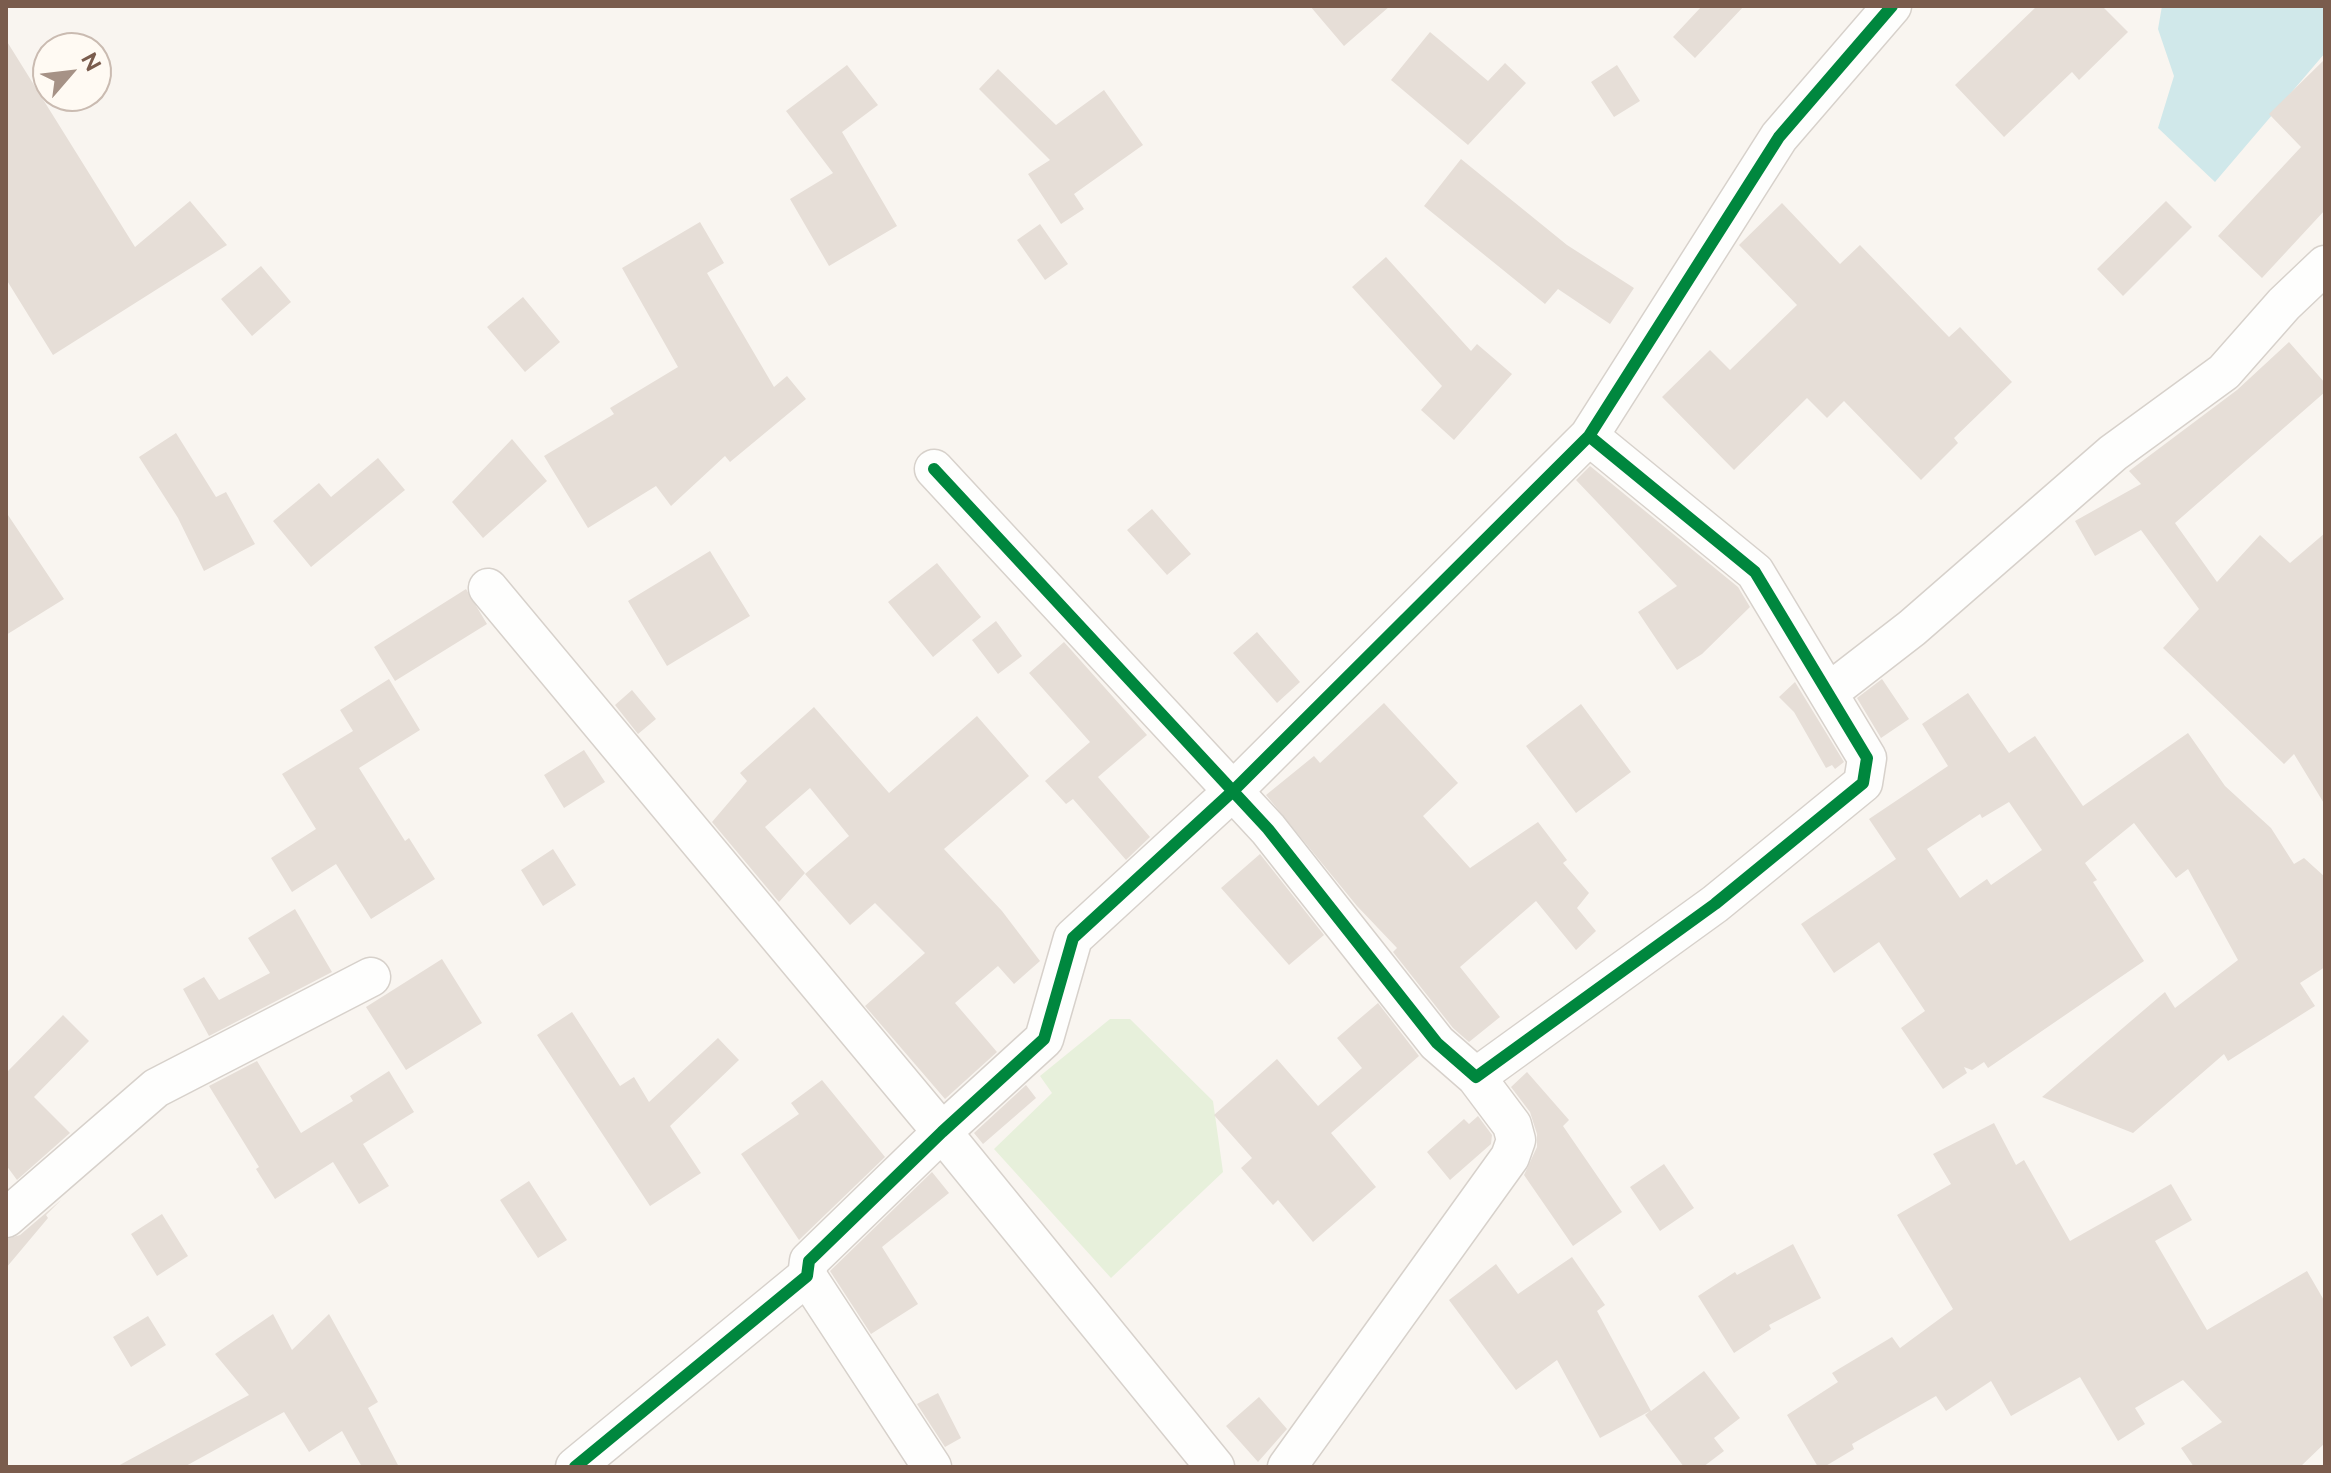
<!DOCTYPE html>
<html>
<head>
<meta charset="utf-8">
<style>
  body { margin:0 }
  #map { position:relative; width:2331px; height:1473px; overflow:hidden; background:#f9f5f0; font-family:Raleway,sans-serif }
  canvas { display:block }
  .frame { position:absolute; inset:0; border:8px solid #7a5c4d; pointer-events:none }
  .north { position:absolute; left:32px; top:32px; width:80px; height:80px; box-sizing:border-box; background:#fffaf3; border:2px solid #cabbb1; border-radius:50%; rotate:62deg; font-size:22px; font-weight:700; line-height:32px; text-align:center; color:#7a5c4d }
  .north::after { content:''; display:block; margin:auto; width:28px; height:36px; background:#a69286; clip-path:polygon(50% 0,100% 100%,50% 72%,0 100%) }
</style>
</head>
<body>
<div id="map">
<canvas width="2331" height="1473"></canvas>
<div class="frame"></div>
<div class="north">N</div>
</div>
<script>
const c = document.querySelector('canvas').getContext('2d');
c.lineJoin = 'round';
function fillPath(path, color) {
  c.fillStyle = color;
  c.fill(path, 'evenodd');
}
function toPath(rows) {
  const path = new Path2D();
  for (const r of rows) {
    path.moveTo(r[0], r[1]);
    for (let i = 2; i < r.length; i += 2) path.lineTo(r[i], r[i + 1]);
  }
  return path;
}
function stroke(path, color, width, dash) {
  c.strokeStyle = color;
  c.lineWidth = width;
  c.lineCap = dash ? 'butt' : 'round';
  c.setLineDash(dash || []);
  c.stroke(path);
}
fillPath(toPath([
  [1110,1019,1130,1019,1213,1101,1223,1172,1111,1278,994,1149,1052,1093,1040,1076]
]), '#e7f0db');
fillPath(toPath([
  [2162,6,2325,6,2325,53,2215,182,2158,128,2174,76,2158,29]
]), '#d0e8ea');
fillPath(toPath([
  [1310,6,1390,6,1344,46],
  [1702,6,1744,6,1695,58,1673,37],
  [2037,6,2102,6,2128,32,2079,80,2072,72,2004,137,1955,85],
  [1430,32,1488,81,1505,63,1526,83,1468,145,1391,80],
  [6,40,135,247,190,201,227,245,53,355,6,279],
  [2325,59,2325,210,2262,278,2218,236,2301,147,2269,114],
  [847,65,878,105,842,132,897,226,829,266,790,199,833,173,786,111],
  [1617,65,1640,101,1614,117,1591,82],
  [998,69,1056,125,1104,90,1143,145,1074,194,1084,209,1061,224,1028,174,1050,160,979,89],
  [1461,159,1567,245,1634,288,1610,324,1558,289,1545,304,1424,206],
  [2166,201,2192,227,2123,296,2097,269],
  [1782,203,1840,264,1860,245,1949,337,1960,327,2012,382,1954,438,1958,443,1921,480,1844,401,1827,418,1807,398,1734,470,1662,397,1710,350,1730,370,1797,305,1739,245],
  [700,222,724,263,707,273,774,387,787,376,806,399,730,462,725,456,671,506,656,486,588,528,544,456,614,414,610,408,678,367,622,268],
  [1040,224,1068,264,1045,280,1017,240],
  [1386,257,1471,351,1477,344,1512,374,1454,440,1421,410,1442,386,1352,287],
  [261,266,291,302,252,336,221,299],
  [523,297,560,342,525,372,487,327],
  [2289,342,2325,383,2325,392,2175,523,2217,582,2260,535,2290,563,2325,533,2325,805,2294,754,2284,764,2163,648,2199,609,2141,530,2095,556,2075,521,2141,484,2129,471,2237,390],
  [176,433,216,497,226,492,255,544,204,571,178,518,139,457],
  [512,439,547,481,483,538,452,502],
  [378,458,405,490,311,567,273,521,319,483,331,497],
  [1590,466,1738,587,1750,607,1702,654,1677,670,1638,612,1677,586,1576,480],
  [1152,509,1191,554,1167,575,1127,530],
  [6,512,64,599,6,635],
  [710,551,750,616,667,666,628,601],
  [937,563,981,617,933,657,888,602],
  [466,589,487,624,395,681,374,647],
  [996,621,1022,656,998,674,972,640],
  [1257,632,1300,682,1277,703,1233,653],
  [1064,642,1147,735,1098,777,1150,837,1126,860,1073,799,1066,804,1045,781,1090,742,1029,673],
  [389,679,420,730,359,768,405,841,409,838,435,879,371,919,336,864,292,892,271,858,316,829,282,774,353,731,340,710],
  [1882,679,1909,719,1881,738,1857,698],
  [1795,682,1844,762,1835,769,1832,765,1826,768,1794,712,1779,697],
  [632,690,656,719,638,734,615,705],
  [1968,693,2009,753,2035,736,2083,806,2188,733,2225,786,2271,828,2294,864,2304,858,2325,877,2325,967,2300,983,2315,1006,2228,1061,2224,1054,2133,1133,2042,1097,2165,992,2175,1008,2238,960,2188,869,2176,878,2134,823,2085,863,2097,880,2093,882,2144,961,1988,1068,1984,1062,1972,1070,1964,1067,1967,1073,1943,1089,1901,1028,1925,1011,1879,942,1834,973,1801,924,1896,859,1869,819,1948,766,1922,724],
  [2009,802,2042,850,1991,885,1987,879,1960,898,1927,849,1980,814,1982,818],
  [1384,703,1458,783,1423,816,1470,868,1538,822,1567,860,1563,863,1589,893,1577,908,1596,931,1576,950,1536,901,1460,967,1500,1017,1469,1042,1453,1028,1393,952,1397,948,1357,906,1266,795,1314,756,1320,763],
  [1581,704,1631,772,1576,813,1526,746],
  [814,707,889,793,977,716,1029,776,944,849,1002,911,1040,961,1014,984,998,966,955,1003,997,1052,945,1099,865,1006,925,953,875,903,850,925,805,874,849,836,810,788,765,827,805,873,779,902,712,822,747,781,740,773],
  [584,750,605,782,564,808,544,775],
  [553,849,576,885,543,906,521,870],
  [1260,854,1324,935,1289,965,1221,888],
  [295,909,332,972,209,1036,183,989,204,977,219,1000,270,973,248,938],
  [442,959,482,1023,406,1070,366,1007],
  [1378,1003,1419,1056,1331,1133,1376,1187,1313,1242,1278,1200,1273,1205,1241,1168,1252,1158,1214,1115,1277,1059,1318,1106,1362,1068,1337,1038],
  [572,1012,620,1086,634,1077,649,1102,718,1038,739,1060,670,1126,701,1173,650,1206,537,1035],
  [63,1015,89,1041,34,1097,70,1133,17,1180,6,1165,6,1069,8,1071],
  [257,1061,301,1133,353,1101,350,1096,389,1071,414,1112,363,1144,389,1186,359,1204,333,1162,275,1199,256,1169,259,1167,209,1086],
  [1527,1072,1569,1120,1563,1126,1622,1212,1573,1246,1524,1175,1537,1147,1537,1134,1530,1112,1511,1087],
  [822,1080,885,1157,799,1240,741,1154,799,1114,791,1103],
  [1026,1085,1036,1098,983,1144,974,1133],
  [1478,1116,1492,1135,1491,1144,1450,1180,1427,1152,1464,1119,1469,1124],
  [1994,1123,2016,1165,2024,1160,2070,1241,2171,1184,2192,1220,2155,1241,2207,1330,2307,1271,2325,1302,2325,1443,2300,1467,2194,1467,2181,1448,2222,1422,2183,1380,2135,1408,2145,1424,2118,1441,2080,1377,2011,1416,1991,1381,1946,1411,1936,1396,1852,1444,1854,1449,1824,1467,1818,1467,1787,1415,1838,1382,1832,1373,1892,1337,1900,1348,1953,1309,1897,1215,1951,1184,1933,1154],
  [1664,1164,1694,1208,1660,1231,1630,1187],
  [932,1172,949,1193,882,1247,918,1304,871,1334,830,1271],
  [529,1181,567,1240,538,1258,500,1200],
  [61,1200,46,1215,48,1218,6,1268,6,1239,20,1235],
  [162,1214,188,1256,157,1276,131,1234],
  [1793,1244,1821,1298,1769,1325,1771,1329,1734,1353,1698,1296,1735,1272,1737,1275],
  [1572,1257,1605,1305,1597,1311,1651,1411,1704,1371,1740,1418,1714,1438,1724,1451,1703,1467,1684,1467,1645,1415,1650,1411,1600,1438,1557,1360,1516,1390,1449,1300,1496,1264,1518,1294],
  [273,1314,292,1350,329,1314,378,1402,368,1408,399,1467,362,1467,342,1431,309,1452,284,1412,184,1467,116,1467,249,1395,215,1354],
  [148,1316,166,1345,131,1367,113,1337],
  [938,1393,961,1438,945,1447,917,1404],
  [1259,1397,1287,1429,1258,1462,1226,1426]
]), '#e6ded7');
const minor = toPath([
  [934,469,1268,829,1437,1043,1476,1077,1715,904,1863,783,1867,758,1755,572,1589,436,1779,137,1892,6],
  [488,588,942,1132,1215,1467],
  [1828,693,1912,628,2113,453,2224,372,2284,304,2325,265],
  [6,1218,156,1088,371,977],
  [807,1276,932,1467],
  [575,1467,807,1276,809,1261,942,1132,1044,1039,1073,938,1233,791,1589,436],
  [1287,1467,1510,1157,1516,1140,1512,1125,1476,1077]
]);
stroke(minor, '#d7d1cb', 41);
stroke(minor, '#fefefd', 38);
stroke(toPath([
  [934,469,1268,829,1437,1043,1476,1077,1715,904,1863,783,1867,758,1755,572,1589,436,1779,137,1892,6],
  [575,1467,807,1276,809,1261,942,1132,1044,1039,1073,938,1233,791,1589,436]
]), '#00873e', 12);
</script>
</body>
</html>
